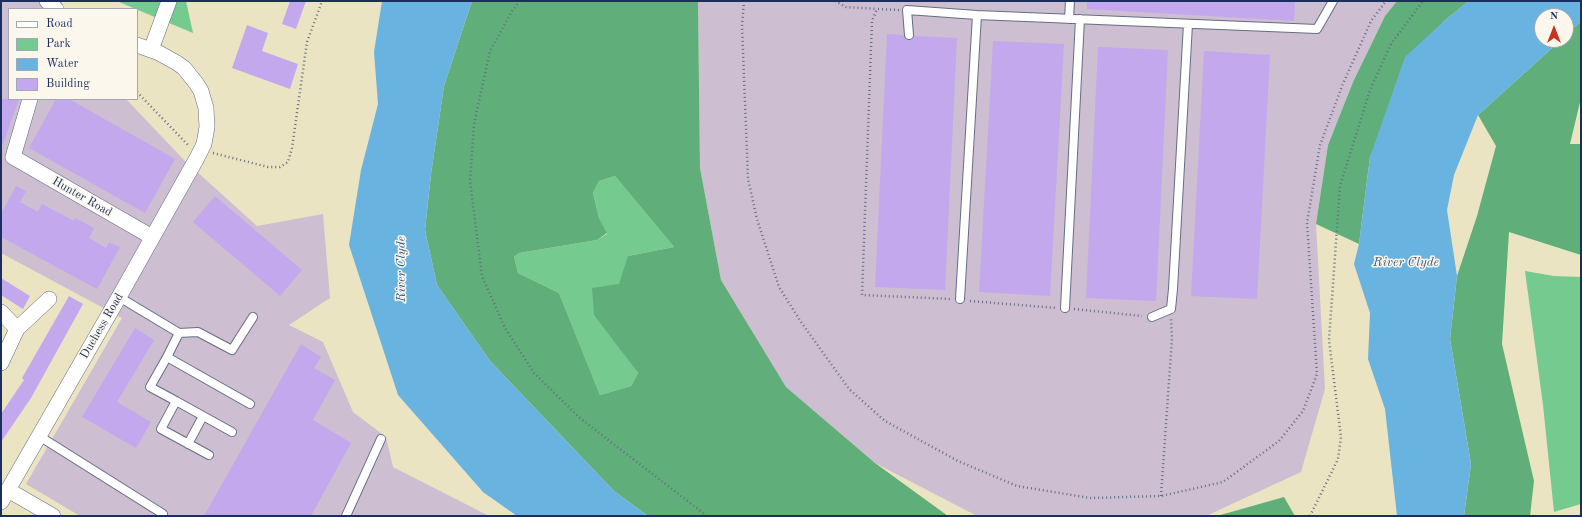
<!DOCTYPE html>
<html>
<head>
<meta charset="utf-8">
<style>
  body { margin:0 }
  #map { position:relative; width:1582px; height:517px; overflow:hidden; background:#ebe4c3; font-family:"Old Standard TT",serif }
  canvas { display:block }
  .frame { position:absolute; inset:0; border:2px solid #1b2f5e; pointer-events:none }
  .legend { position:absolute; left:8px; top:8px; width:130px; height:92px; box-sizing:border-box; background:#fbf7ec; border:1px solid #a1a7b3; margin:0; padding:5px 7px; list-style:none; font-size:12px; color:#1b2f5e }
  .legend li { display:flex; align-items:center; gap:8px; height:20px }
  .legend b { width:20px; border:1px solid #a1a7b3 }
  .north { position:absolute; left:1534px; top:8px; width:40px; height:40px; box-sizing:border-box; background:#fbf7ec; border:1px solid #a1a7b3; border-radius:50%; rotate:0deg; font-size:11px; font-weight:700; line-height:16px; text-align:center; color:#1b2f5e }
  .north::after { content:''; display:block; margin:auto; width:14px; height:18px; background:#c8321e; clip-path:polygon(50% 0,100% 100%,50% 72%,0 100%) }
</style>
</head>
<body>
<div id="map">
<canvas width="1582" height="517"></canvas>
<div class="frame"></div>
<ul class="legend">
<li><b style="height:5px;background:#fff"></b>Road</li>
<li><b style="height:11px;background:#75cb8f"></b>Park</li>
<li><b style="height:11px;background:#69b3e1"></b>Water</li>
<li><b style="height:11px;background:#c3a8ed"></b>Building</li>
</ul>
<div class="north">N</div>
</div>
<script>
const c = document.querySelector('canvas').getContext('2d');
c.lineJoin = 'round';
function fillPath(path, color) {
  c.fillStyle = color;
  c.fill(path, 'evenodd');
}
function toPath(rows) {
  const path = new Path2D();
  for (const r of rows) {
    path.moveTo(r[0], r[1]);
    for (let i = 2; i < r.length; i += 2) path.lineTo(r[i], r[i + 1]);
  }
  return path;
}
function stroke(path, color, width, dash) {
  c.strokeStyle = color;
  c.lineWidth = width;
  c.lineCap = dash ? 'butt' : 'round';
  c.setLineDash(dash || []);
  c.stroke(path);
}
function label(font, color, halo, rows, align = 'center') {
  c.font = font + ' "Old Standard TT",serif';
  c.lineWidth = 3;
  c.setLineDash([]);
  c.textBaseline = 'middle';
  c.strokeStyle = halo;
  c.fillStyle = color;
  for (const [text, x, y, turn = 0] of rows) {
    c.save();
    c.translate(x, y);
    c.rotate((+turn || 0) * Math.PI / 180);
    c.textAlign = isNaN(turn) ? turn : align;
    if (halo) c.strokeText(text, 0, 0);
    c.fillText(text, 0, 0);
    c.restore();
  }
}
fillPath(toPath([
  [1,1,63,1,56,9,9,9,9,99,126,99,184,160,257,226,323,214,330,298,289,325,323,342,353,412,386,437,393,467,489,516,80,516,26,484,122,318,1,253],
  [698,1,1397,1,1385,16,1353,82,1328,145,1316,224,1325,389,1301,472,1206,516,977,516,875,463,786,387,721,280,700,168]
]), '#cebed2');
fillPath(toPath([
  [186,1,193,33,119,2,120,1],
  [615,176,674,247,628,256,617,344,638,373,631,386,600,395,559,293,518,273,514,257,519,253,597,240,607,234,599,218,593,193,599,181],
  [1525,271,1554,276,1581,277,1581,504,1554,512,1543,405]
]), '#75cb8f');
fillPath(toPath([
  [472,1,698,1,700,168,721,280,786,387,875,463,948,516,648,516,614,491,490,361,437,285,425,230,431,174,444,86],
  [615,176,674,247,628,256,619,284,592,288,594,315,638,373,631,386,600,395,559,293,518,273,514,257,519,253,597,240,607,233,599,218,593,193,599,181],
  [1397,1,1469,1,1443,22,1370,157,1359,244,1316,224,1328,145,1353,82,1385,16],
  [1581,21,1581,98,1570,144,1581,144,1581,255,1509,232,1502,344,1534,481,1530,516,1464,516,1471,464,1450,339,1457,276,1477,216,1496,146,1478,115,1561,40,1566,40,1566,35],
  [1284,497,1295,516,1217,516]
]), '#60af7a');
fillPath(toPath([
  [382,1,472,1,444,86,431,174,425,230,437,285,490,361,614,491,648,516,517,516,483,492,398,395,349,245,361,170,378,104,374,52],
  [1469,1,1581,1,1581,21,1566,35,1566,16,1542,16,1542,40,1561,40,1478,115,1454,175,1447,210,1457,276,1450,339,1471,464,1464,516,1397,516,1385,409,1368,359,1370,313,1354,264,1359,244,1370,157,1405,57,1443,22]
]), '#69b3e1');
fillPath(toPath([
  [290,1,306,1,296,29,282,24],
  [1087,1,1295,1,1294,21,1087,9],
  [247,25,268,33,262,51,298,64,290,89,232,68],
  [887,34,903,35,905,38,909,40,914,36,957,38,945,290,875,287],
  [993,41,1064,44,1050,296,979,292],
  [1098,47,1168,50,1156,301,1086,298],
  [1204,51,1270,55,1257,299,1191,296],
  [1,99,19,99,2,147,1,147],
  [56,99,69,99,175,159,145,213,29,148],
  [16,186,26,191,20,202,38,212,42,204,74,221,75,218,94,228,89,238,106,248,109,242,120,247,97,289,1,237,1,214],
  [215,196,302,270,280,296,193,222],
  [1,278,30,296,23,309,1,295],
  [69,296,83,304,31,398,1,442,1,414,24,380,22,378],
  [135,328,154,340,117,402,151,422,136,448,82,417],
  [301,344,321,357,314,368,335,380,313,420,351,443,311,516,204,516]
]), '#c3a8ed');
const lane = toPath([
  [1069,19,1070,1],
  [909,35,907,10,977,15,1317,29,1333,1],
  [119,297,179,333,167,357,250,404],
  [960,299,977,15],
  [1065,308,1080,19],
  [1152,317,1171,309,1173,289,1188,24],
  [179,333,198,332,232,350,253,317],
  [167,357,150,387,176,401,161,429,209,455],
  [176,401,232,432],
  [39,436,163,514],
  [188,444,203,416],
  [346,516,381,439]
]);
const street = toPath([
  [47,1,56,9],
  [151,50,169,1],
  [30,99,13,157,152,237],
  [1,312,17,329,1,363],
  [17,329,49,299],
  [8,490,53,516],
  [1,502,119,297,197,158,204,144,207,127,206,108,201,91,196,83,184,68,177,63,159,53,137,45]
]);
stroke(lane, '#646e81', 10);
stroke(street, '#646e81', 16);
stroke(toPath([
  [520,1,512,11,490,51,474,124,470,181,482,276,505,328,534,373,581,419,707,516],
  [744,1,742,26,748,179,757,219,779,287,801,322,849,389,885,421,958,461,1017,486,1090,498,1161,496,1223,482,1279,441,1303,411,1317,374,1307,223,1320,145,1342,86,1371,21,1386,1],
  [835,1,846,7,877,9],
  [899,10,877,9,872,21,862,295,951,299],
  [137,92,188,145],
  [213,153,268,167,280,167,288,162,292,148,307,42,322,1],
  [970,301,1057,308],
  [1074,309,1142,316],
  [1161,496,1172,338,1171,319],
  [1310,516,1338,459,1341,437,1329,340,1340,186,1370,90,1391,44,1423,1]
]), '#646e81', 2.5, [1, 3]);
stroke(lane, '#fff', 8);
stroke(street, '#fff', 15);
label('12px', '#1b2f5e', '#fbf7ec', [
  ["Hunter Road",82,197,30],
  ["Duchess Road",102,326,-60]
]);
label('italic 13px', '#325785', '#fbf7ec', [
  ["River Clyde",1406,263],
  ["River Clyde",402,269,-90]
]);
</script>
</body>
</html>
